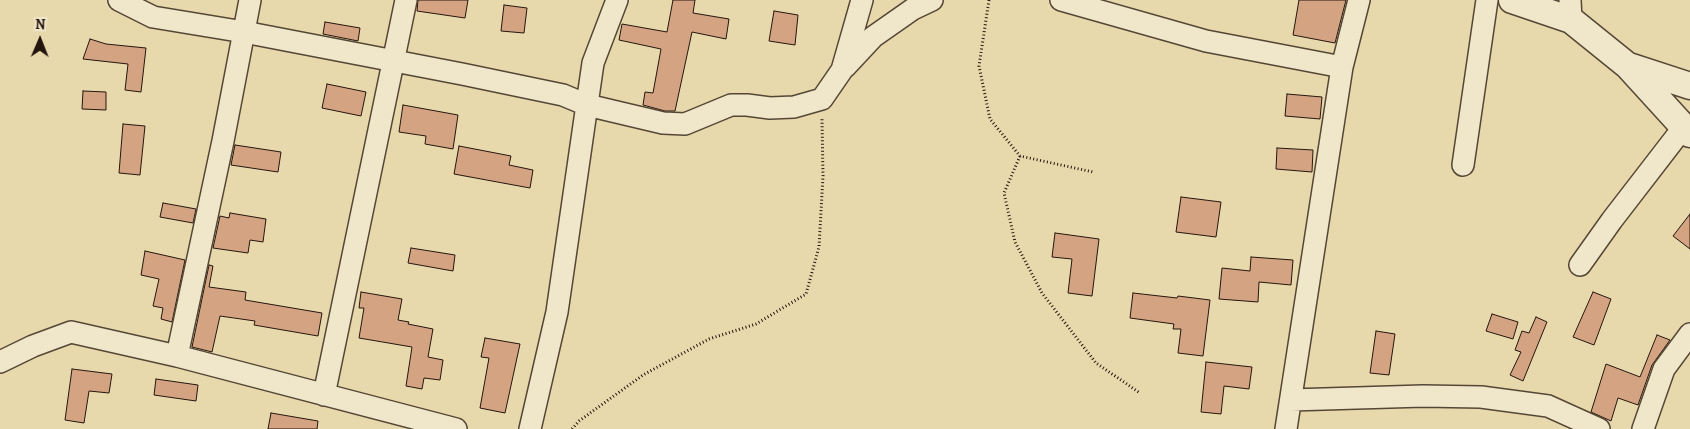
<!DOCTYPE html>
<html>
<head>
<meta charset="utf-8">
<style>
  body { margin:0 }
  #map { position:relative; width:1690px; height:429px; overflow:hidden; background:#e8d9ac; font-family:Alegreya,serif }
  canvas { display:block }
  .north { position:absolute; left:15px; top:15px; width:50px; height:50px; -webkit-text-stroke:4px #f0e6c9; paint-order:stroke; rotate:1deg; font-size:14px; font-weight:700; line-height:20px; text-align:center; color:#24160e }
  .north::after { content:''; display:block; margin:auto; width:18px; height:22px; background:#24160e; clip-path:polygon(50% 0,100% 100%,50% 72%,0 100%) }
</style>
</head>
<body>
<div id="map">
<canvas width="1690" height="429"></canvas>
<div class="north">N</div>
</div>
<script>
const c = document.querySelector('canvas').getContext('2d');
c.lineJoin = 'round';
function fillPath(path, color) {
  c.fillStyle = color;
  c.fill(path, 'evenodd');
}
function toPath(rows) {
  const path = new Path2D();
  for (const r of rows) {
    path.moveTo(r[0], r[1]);
    for (let i = 2; i < r.length; i += 2) path.lineTo(r[i], r[i + 1]);
  }
  return path;
}
function stroke(path, color, width, dash) {
  c.strokeStyle = color;
  c.lineWidth = width;
  c.lineCap = dash ? 'butt' : 'round';
  c.setLineDash(dash || []);
  c.stroke(path);
}
const building = toPath([
  [418,0,468,0,465,18,417,11,418,0],
  [673,0,695,0,693,13,729,19,726,39,692,32,675,111,665,111,643,105,645,92,653,93,661,49,619,40,622,24,667,32,673,0],
  [1299,0,1346,0,1335,43,1293,35,1299,0],
  [504,5,527,8,524,33,501,31,504,5],
  [774,11,798,15,795,45,769,41,774,11],
  [325,22,360,28,358,41,323,34,325,22],
  [90,39,106,44,146,48,141,92,125,90,128,64,83,59,90,39],
  [327,84,366,92,361,116,322,108,327,84],
  [83,91,106,92,106,110,82,109,83,91],
  [1287,94,1322,97,1320,119,1285,116,1287,94],
  [403,105,458,115,453,149,425,144,426,136,399,132,403,105],
  [123,124,145,126,140,175,119,173,123,124],
  [235,145,281,152,278,172,231,165,235,145],
  [459,146,511,156,509,165,533,170,530,188,454,174,459,146],
  [1277,148,1313,150,1312,172,1276,169,1277,148],
  [1181,197,1221,202,1216,237,1176,232,1181,197],
  [163,203,196,209,193,223,160,217,163,203],
  [230,213,266,219,263,242,250,240,248,253,213,248,220,216,229,218,230,213],
  [1690,214,1690,249,1673,236,1690,214],
  [1055,233,1099,239,1092,296,1068,293,1072,259,1052,257,1055,233],
  [411,248,455,255,453,271,408,263,411,248],
  [145,251,185,260,172,322,161,319,163,308,153,306,159,279,141,275,145,251],
  [1251,257,1293,260,1291,285,1259,282,1258,302,1219,299,1222,268,1250,271,1251,257],
  [209,265,213,266,209,287,246,292,245,300,322,313,318,336,254,325,255,321,220,316,212,352,192,347,209,265],
  [361,292,402,299,398,320,409,322,408,324,433,329,428,357,443,360,440,380,424,378,422,389,406,386,412,347,359,338,364,308,359,308,361,292],
  [1593,292,1611,299,1594,345,1573,337,1593,292],
  [1133,293,1177,298,1178,296,1210,300,1203,356,1178,353,1181,329,1173,329,1174,324,1130,318,1133,293],
  [1492,314,1518,322,1513,339,1486,331,1492,314],
  [1536,317,1547,322,1523,381,1510,375,1521,352,1515,350,1522,331,1529,333,1536,317],
  [1376,331,1395,334,1389,375,1370,373,1376,331],
  [1657,335,1670,340,1652,365,1638,405,1618,398,1611,421,1591,412,1606,364,1640,377,1657,335],
  [485,338,520,344,505,413,480,408,489,358,481,357,485,338],
  [1206,362,1252,367,1249,389,1224,386,1221,414,1201,412,1206,362],
  [72,369,112,374,109,393,89,391,84,423,65,420,72,369],
  [156,379,198,385,196,401,154,395,156,379],
  [271,413,318,421,317,429,268,429,271,413]
]);
fillPath(building, '#d4a381');
stroke(building, '#24160e', 1);
const minor = toPath([
  [119,0,153,17,244,32,462,74,563,95,587,105,663,123,685,124,731,105,747,105,770,108,794,107,822,99,842,70,862,0],
  [1061,0,1206,41,1342,67],
  [1570,0,1571,20],
  [845,67,873,37,913,9,932,0],
  [1463,165,1487,0],
  [1580,265,1612,220,1683,128],
  [177,356,223,141,250,0],
  [0,362,33,346,71,332,177,356,456,429],
  [324,395,406,0],
  [1291,400,1423,396,1481,397,1548,406,1599,429],
  [530,429,557,312,593,63,617,0],
  [1286,429,1342,67,1359,0],
  [1643,429,1664,369,1690,334]
]);
const tertiary = toPath([
  [1512,0,1571,20,1628,66,1690,134],
  [1629,66,1690,86]
]);
stroke(minor, '#554736', 24);
stroke(tertiary, '#554736', 29);
stroke(toPath([
  [989,0,979,66,990,119,1020,156,1093,172],
  [1020,156,1004,193,1015,242,1042,293,1096,363,1140,393],
  [572,429,579,421,643,375,709,339,756,324,806,294,819,247,823,176,822,119]
]), '#24160e', 3, [1, 2.5]);
stroke(minor, '#f0e6c9', 21);
stroke(tertiary, '#f0e6c9', 26);
</script>
</body>
</html>
